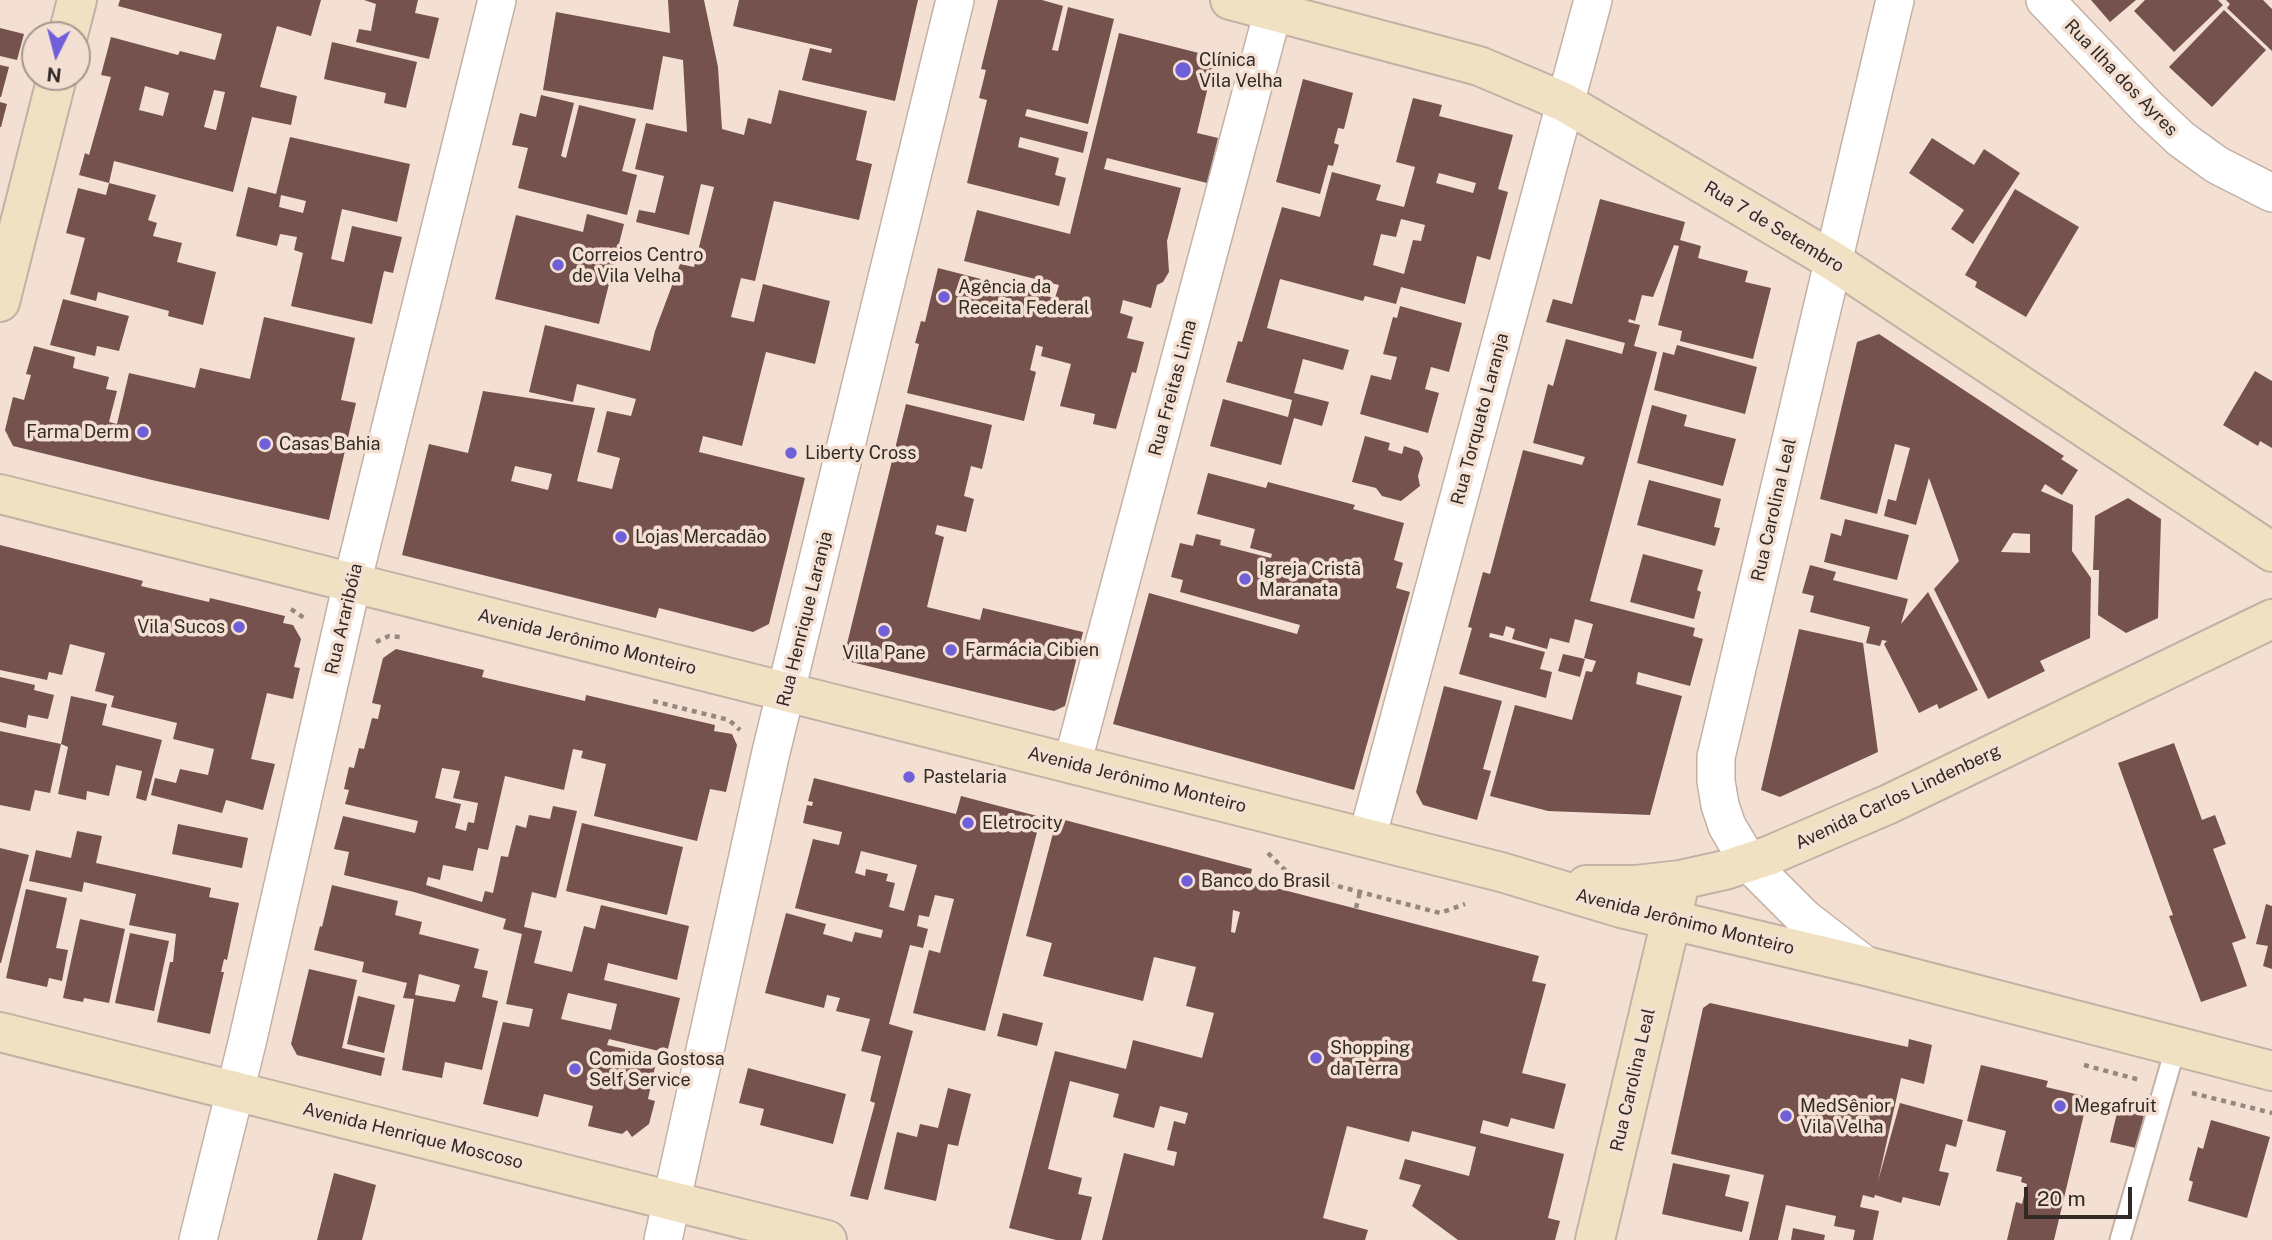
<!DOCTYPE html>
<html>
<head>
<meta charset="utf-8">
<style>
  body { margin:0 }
  #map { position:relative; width:2272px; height:1240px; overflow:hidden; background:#f4e0d3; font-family:"Public Sans",sans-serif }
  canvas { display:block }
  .north { position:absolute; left:21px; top:21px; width:70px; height:70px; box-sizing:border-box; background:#f4e0d3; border:2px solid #a6978d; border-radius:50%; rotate:186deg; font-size:19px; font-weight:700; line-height:28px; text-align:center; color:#312a25 }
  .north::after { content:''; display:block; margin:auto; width:24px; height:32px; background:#6f60da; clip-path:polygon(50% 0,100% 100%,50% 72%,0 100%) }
  .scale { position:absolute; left:2024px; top:1187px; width:108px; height:32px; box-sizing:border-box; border:4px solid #312a25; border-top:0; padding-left:9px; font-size:21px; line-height:24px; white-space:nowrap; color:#312a25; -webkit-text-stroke:5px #f4e0d3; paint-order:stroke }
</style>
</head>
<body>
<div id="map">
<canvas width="2272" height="1240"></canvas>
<div class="north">N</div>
<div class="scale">20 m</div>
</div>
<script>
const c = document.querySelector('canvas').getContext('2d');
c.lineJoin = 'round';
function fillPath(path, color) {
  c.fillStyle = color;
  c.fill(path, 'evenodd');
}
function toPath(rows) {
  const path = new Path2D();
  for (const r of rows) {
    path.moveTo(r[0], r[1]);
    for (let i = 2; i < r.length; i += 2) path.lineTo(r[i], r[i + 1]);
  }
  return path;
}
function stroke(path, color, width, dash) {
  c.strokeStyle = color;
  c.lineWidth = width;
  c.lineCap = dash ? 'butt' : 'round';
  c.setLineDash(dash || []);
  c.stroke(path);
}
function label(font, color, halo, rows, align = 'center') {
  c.font = font + ' "Public Sans",sans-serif';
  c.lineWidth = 7;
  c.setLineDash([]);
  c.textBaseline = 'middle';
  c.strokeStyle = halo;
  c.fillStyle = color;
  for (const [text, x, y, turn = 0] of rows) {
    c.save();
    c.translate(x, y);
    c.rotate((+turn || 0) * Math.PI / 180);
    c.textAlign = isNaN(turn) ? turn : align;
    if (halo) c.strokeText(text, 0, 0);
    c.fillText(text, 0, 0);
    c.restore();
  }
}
fillPath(toPath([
  [120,0,321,0,311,36,277,26,260,87,297,96,291,125,252,117,233,192,114,161,109,183,156,195,148,220,157,223,153,236,182,243,177,262,216,272,203,325,168,316,169,311,98,292,96,301,70,294,85,238,66,233,78,188,106,195,109,183,79,175,85,153,89,155,111,77,101,75,111,37,178,55,180,51,215,60,222,34,118,6],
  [145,86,169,93,163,116,139,110],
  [214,90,225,92,216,130,204,127],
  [364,0,418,0,415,13,439,18,429,59,356,42,359,29,371,31,376,4],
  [668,0,704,0,718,67,722,129,744,135,748,118,771,124,779,90,867,111,856,160,872,164,859,220,774,201,755,281,741,278,731,317,754,322,763,284,830,301,815,364,766,352,742,446,703,436,699,452,805,478,769,624,753,632,659,608,656,618,402,555,429,444,468,453,483,391,595,408,577,481,612,489,620,458,597,452,607,411,631,416,636,399,577,384,573,402,529,392,545,325,650,351,655,331,680,264,694,267,714,187,701,184,689,235,636,222,639,210,655,213,664,176,635,169,646,123,687,132,683,60,663,56,653,110,543,90,556,12,670,33],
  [515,466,552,474,548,490,511,481],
  [739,0,918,0,895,101,802,80,810,48,831,53,832,49,733,26],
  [998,0,1042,0,1063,6,1052,50,1058,51,1068,7,1114,19,1088,124,1027,109,1025,116,1088,132,1083,153,1020,137,1018,147,1059,158,1055,175,1066,178,1059,206,967,183,987,100,979,98,986,70,981,69],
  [2091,0,2136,0,2110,22],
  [2145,0,2218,0,2223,5,2174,52,2134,11],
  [2226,0,2263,0,2272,9,2272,51,2227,8,2230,4],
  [2224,10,2266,50,2212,107,2169,67],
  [0,28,24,34,17,60,0,56],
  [1119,33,1215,57,1197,133,1218,138,1207,183,1107,158,1104,169,1181,188,1167,241,1169,272,1163,282,1157,285,1151,308,1123,300,1120,313,1133,317,1127,338,1144,342,1136,373,1132,372,1116,429,1093,424,1095,414,1060,406,1071,364,1041,356,1043,347,1036,345,1030,370,1036,372,1024,421,907,393,919,344,915,343,921,321,925,322,938,268,1055,298,1059,285,964,261,977,210,1070,234],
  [332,42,417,62,406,108,384,103,386,93,324,79],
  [0,65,9,67,1,97,0,97],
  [1303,79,1353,93,1344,129,1338,128,1334,143,1339,145,1333,166,1328,165,1320,194,1276,182],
  [541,95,574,103,561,156,566,158,579,105,636,119,622,171,637,175,627,215,518,188,528,148,512,145,520,113,536,117],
  [1413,98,1442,105,1439,116,1513,135,1498,189,1508,192,1490,260,1477,256,1465,304,1401,287,1396,304,1365,296,1363,301,1280,279,1267,328,1349,350,1343,370,1303,359,1294,393,1329,402,1322,426,1294,418,1281,465,1210,446,1223,399,1288,417,1292,400,1226,382,1238,341,1242,342,1282,207,1320,217,1332,172,1381,185,1376,200,1404,207,1415,167,1396,162],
  [1439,173,1476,183,1473,193,1436,183],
  [1401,219,1425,225,1421,241,1413,240,1404,274,1373,265,1381,234,1396,237],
  [0,102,7,104,1,127,0,127],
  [290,137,410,164,397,222,342,209,331,259,344,262,352,226,402,237,393,273,384,271,372,324,291,306,303,253,294,250,297,237,280,234,277,246,236,236,248,187,276,194],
  [281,195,306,201,303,213,279,207],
  [1932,138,1974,165,1984,149,2020,173,1973,244,1951,229,1964,210,1909,173],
  [2015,189,2079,227,2026,317,1975,287,1977,282,1965,275],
  [1600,199,1685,222,1680,240,1701,246,1698,258,1748,271,1745,282,1771,288,1753,359,1680,341,1682,331,1658,325,1679,246,1674,245,1653,297,1642,295,1635,321,1629,319,1628,322,1640,325,1634,346,1657,352,1590,601,1695,628,1693,636,1703,639,1690,686,1638,672,1636,684,1682,696,1650,815,1548,811,1490,796,1515,705,1572,720,1586,671,1592,672,1596,661,1584,658,1593,624,1575,619,1569,643,1550,638,1547,649,1512,639,1515,629,1506,626,1503,636,1490,633,1489,637,1545,652,1540,669,1552,672,1546,698,1459,674,1472,628,1468,627,1483,572,1490,574,1523,450,1582,465,1585,457,1533,443,1548,384,1553,386,1566,339,1622,354,1625,343,1546,322,1553,299,1572,304],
  [587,214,624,224,599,324,495,299,516,215,583,232],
  [63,299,129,316,119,351,97,346,95,356,50,345],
  [1400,306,1462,323,1449,372,1431,367,1425,389,1439,393,1428,433,1360,414,1371,375,1391,380,1397,357,1383,354,1393,317,1397,318],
  [264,317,355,338,341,400,356,403,329,520,152,480,13,446,5,430,13,397,24,400,31,375,26,374,34,346,75,357,73,368,109,377,106,389,117,391,109,422,117,424,129,373,195,388,200,368,250,379],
  [1879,334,2064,456,2061,459,2078,470,2062,495,2045,484,2041,491,2073,505,2072,551,2091,578,2090,638,2040,661,2045,671,1988,699,1934,589,1959,561,1929,478,1916,525,1884,516,1888,499,1896,501,1910,448,1895,444,1877,514,1820,499,1857,342],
  [2013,533,2030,534,2030,553,2001,552],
  [1677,345,1757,367,1745,414,1654,390,1663,352,1674,355],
  [2255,371,2272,381,2272,448,2260,441,2258,446,2223,425],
  [906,404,992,425,982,469,971,466,964,496,974,499,966,532,937,525,935,534,944,537,927,607,980,620,983,608,1083,632,1065,706,1054,711,843,660],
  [1652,405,1687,415,1684,426,1736,439,1723,486,1637,463],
  [1365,436,1390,443,1388,450,1402,454,1404,446,1419,451,1423,458,1418,476,1420,486,1401,501,1382,496,1376,488,1352,482],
  [1208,473,1266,488,1268,482,1355,505,1353,509,1404,523,1394,560,1403,563,1396,588,1410,592,1354,790,1113,724,1149,593,1297,634,1300,625,1180,592,1183,580,1171,577,1180,543,1193,546,1196,534,1221,540,1220,545,1271,558,1272,554,1250,548,1255,529,1197,514],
  [1649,480,1721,499,1714,527,1720,528,1715,546,1637,525],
  [2128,498,2161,519,2158,618,2126,633,2098,615,2099,570,2093,570,2095,516],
  [1845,519,1909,535,1897,580,1824,562,1831,533,1841,536],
  [0,545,143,581,141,586,209,602,210,598,285,616,283,623,293,625,301,639,294,667,300,668,293,699,267,693,251,759,275,764,263,810,226,800,222,813,151,795,155,778,176,783,180,769,208,775,214,749,173,739,177,723,111,707,114,696,95,691,105,653,70,644,62,675,49,672,47,680,0,670],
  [1643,554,1703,570,1697,590,1701,592,1694,619,1630,602],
  [1810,565,1836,572,1833,580,1908,599,1901,624,1928,592,1978,690,1939,709,1937,704,1919,713,1884,644,1887,641,1882,640,1880,646,1866,643,1870,627,1810,612,1814,596,1802,593],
  [1799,629,1863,643,1878,752,1780,797,1761,790],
  [396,649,484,670,482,677,585,701,586,695,715,725,714,731,732,734,737,745,726,792,710,789,697,841,594,816,606,764,581,758,583,751,573,749,564,790,505,776,488,850,478,848,473,871,443,865,440,880,428,877,426,885,482,902,485,891,493,893,501,856,508,857,516,825,526,828,529,815,550,819,553,806,577,811,556,898,532,892,524,927,542,931,534,963,572,972,584,926,595,929,601,905,689,926,677,980,608,963,604,980,680,998,667,1053,609,1039,607,1045,639,1052,636,1062,655,1067,648,1099,655,1101,649,1124,632,1137,627,1130,622,1134,588,1126,593,1106,544,1094,538,1117,483,1104,503,1022,529,1027,533,1009,506,1004,522,934,503,929,506,919,414,892,344,875,349,852,334,849,343,816,415,833,418,821,345,804,349,790,344,789,349,767,354,768,359,748,364,749,372,718,378,719,381,705,372,703,383,658],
  [442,768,460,771,453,798,478,803,474,823,468,822,466,831,455,828,461,804,435,798],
  [568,993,617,1004,611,1030,561,1019],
  [1563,654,1585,659,1580,677,1558,671],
  [0,677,35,685,34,690,54,695,48,719,28,715,26,728,0,722],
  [1444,686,1502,701,1483,769,1491,771,1477,820,1423,805,1416,792],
  [71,696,107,704,102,725,162,740,146,801,136,798,142,771,116,765,109,796,87,791,86,800,58,794,68,747,61,744],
  [0,731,61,744,50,793,35,790,30,811,0,805],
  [2174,743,2202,820,2215,815,2226,844,2213,849,2246,938,2232,943,2247,986,2201,1002,2169,916,2173,915,2118,763],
  [814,778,956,814,961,796,1041,817,985,1031,913,1013,929,950,940,953,954,899,935,895,929,917,919,915,917,926,928,929,923,948,910,945,889,1024,913,1031,868,1200,850,1196,875,1103,870,1101,881,1056,861,1051,870,1019,836,1011,840,998,827,995,824,1008,765,993,786,913,826,924,823,934,852,942,855,932,881,938,883,930,795,908,813,839,839,845,842,832,803,823,807,805,812,806,813,802,808,801],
  [861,851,917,865,904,911,889,907,895,883,886,881,888,874,866,869,865,876,855,873],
  [1057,818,1252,869,1249,881,1539,956,1532,981,1546,984,1522,1073,1566,1084,1554,1129,1511,1118,1508,1127,1483,1120,1480,1133,1564,1154,1548,1218,1560,1221,1555,1240,1458,1240,1412,1206,1421,1185,1399,1179,1405,1159,1469,1176,1476,1147,1412,1131,1409,1142,1347,1126,1323,1218,1368,1230,1365,1240,1102,1240,1124,1153,1174,1166,1177,1152,1167,1150,1174,1121,1185,1124,1188,1113,1160,1106,1154,1128,1113,1117,1119,1094,1070,1081,1048,1169,1082,1178,1078,1194,1092,1197,1081,1240,1056,1240,1009,1228,1055,1051,1126,1069,1133,1040,1202,1058,1214,1013,1186,1006,1196,967,1154,957,1143,1001,1043,976,1052,943,1026,936],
  [1233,910,1240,912,1235,933,1231,932],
  [582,823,683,847,667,915,566,891],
  [178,824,248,838,242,868,172,854],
  [77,831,102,836,96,863,211,888,209,897,239,903,227,960,224,959,221,972,224,972,210,1034,157,1022,170,962,173,962,176,934,129,925,136,894,84,882,82,892,29,881,36,850,71,858],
  [0,848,29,855,1,963,0,963],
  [332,885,398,901,395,915,422,922,419,934,479,949,474,968,488,971,482,997,498,1001,482,1070,445,1062,442,1078,402,1070,414,999,403,998,407,983,362,972,364,962,314,950,320,926,322,927],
  [419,974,460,985,455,1002,415,995],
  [26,889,67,898,56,948,68,950,62,981,49,978,47,987,6,978],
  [2266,904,2272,906,2272,969,2263,966,2268,946,2256,944],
  [80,919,125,929,109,1003,84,998,83,1002,63,998],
  [130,933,169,941,154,1011,115,1003],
  [309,969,357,980,342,1048,385,1058,381,1076,297,1055,291,1044],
  [358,996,395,1005,384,1053,347,1044],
  [1710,1003,1908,1047,1909,1039,1932,1045,1924,1084,1901,1078,1878,1181,1900,1103,1963,1120,1956,1147,1946,1144,1939,1171,1949,1173,1940,1206,1903,1197,1901,1203,1875,1195,1874,1198,1863,1195,1860,1207,1879,1211,1873,1240,1853,1240,1855,1230,1834,1226,1836,1216,1786,1205,1778,1240,1749,1240,1764,1175,1671,1154,1703,1008],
  [1003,1013,1043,1023,1037,1046,997,1036],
  [1981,1065,2048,1081,2046,1087,2088,1097,2054,1240,2007,1240,2016,1202,2022,1204,2027,1184,2021,1182,2022,1177,1996,1171,2006,1131,1967,1121],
  [748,1068,846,1094,833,1144,760,1125,764,1109,739,1103],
  [948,1088,971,1094,958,1146,948,1144,936,1201,884,1189,897,1132,917,1137,920,1124,938,1128],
  [2118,1109,2144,1116,2136,1148,2110,1142],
  [2211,1120,2270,1137,2247,1218,2188,1201,2193,1182,2189,1180,2198,1147,2203,1149],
  [1673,1163,1730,1175,1725,1196,1749,1202,1742,1232,1662,1214],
  [334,1173,376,1185,362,1240,317,1240],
  [1793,1228,1825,1235,1824,1240,1791,1240]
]), '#75524e');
const lane = toPath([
  [2120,1240,2176,1046]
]);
const street = toPath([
  [2045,0,2149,109,2181,139,2217,165,2272,193],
  [1072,764,1276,0],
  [1367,838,1593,0],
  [1866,966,1804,918,1749,863,1727,826,1720,805,1716,781,1716,757,1895,0],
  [198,1240,247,1043,352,583,497,0],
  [663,1240,771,752,955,0]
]);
const secondary = toPath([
  [1230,0,1479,66,1564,102,1833,261,2272,552],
  [68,35,77,0],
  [0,302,57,77],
  [0,494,1501,872,1621,908,1866,966,2272,1071],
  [1586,885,1636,885,1680,880,1725,870,1768,856,1889,804,2272,619],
  [0,1032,827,1240],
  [1595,1240,1677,895]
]);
stroke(lane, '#c4b1a5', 23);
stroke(street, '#c4b1a5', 40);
stroke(secondary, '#c4b1a5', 42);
stroke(toPath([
  [291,609,307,620],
  [376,642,389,636,401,637],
  [653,701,729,720,740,730],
  [1268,853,1288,873,1440,913,1465,904],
  [1356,908,1360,892],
  [2084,1065,2140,1080],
  [2192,1093,2272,1113]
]), '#95887f', 4.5, [5, 5]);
stroke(lane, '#fff', 19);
stroke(street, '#fff', 37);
stroke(secondary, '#f1e1c3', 38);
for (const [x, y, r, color] of [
  [1183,70,9,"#6f60da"],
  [558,265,7,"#6f60da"],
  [944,297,7,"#6f60da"],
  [143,432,7,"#6f60da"],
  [265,444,7,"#6f60da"],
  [791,453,7,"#6f60da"],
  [621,537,7,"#6f60da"],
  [1245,579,7,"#6f60da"],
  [239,627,7,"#6f60da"],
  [884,631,7,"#6f60da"],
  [951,650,7,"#6f60da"],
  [909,777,7,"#6f60da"],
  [968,823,7,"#6f60da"],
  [1187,881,7,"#6f60da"],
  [1316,1058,7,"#6f60da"],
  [575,1069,7,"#6f60da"],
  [2060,1106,7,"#6f60da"],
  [1786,1116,7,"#6f60da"]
]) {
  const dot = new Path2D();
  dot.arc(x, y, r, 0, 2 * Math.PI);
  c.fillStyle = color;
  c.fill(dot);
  stroke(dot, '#f4e0d3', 2.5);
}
label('18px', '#312a25', '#f4e0d3', [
  ["Clínica",1199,60],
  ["Vila Velha",1199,81],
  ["Correios Centro",572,255],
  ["de Vila Velha",572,276],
  ["Agência da",958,287],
  ["Receita Federal",958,308],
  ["Farma Derm",129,432,"right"],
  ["Casas Bahia",279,444],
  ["Liberty Cross",805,453],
  ["Lojas Mercadão",635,537],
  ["Igreja Cristã",1259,569],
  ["Maranata",1259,590],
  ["Vila Sucos",225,627,"right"],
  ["Farmácia Cibien",965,650],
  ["Villa Pane",884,653,"center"],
  ["Pastelaria",923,777],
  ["Eletrocity",982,823],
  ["Banco do Brasil",1201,881],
  ["Shopping",1330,1048],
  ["da Terra",1330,1069],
  ["Comida Gostosa",589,1059],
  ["Self Service",589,1080],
  ["MedSênior",1800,1106],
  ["Vila Velha",1800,1127],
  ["Megafruit",2074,1106]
], 'left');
label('18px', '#312a25', '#f4e0d3', [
  ["Rua Ilha dos Ayres",2121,78,46],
  ["Rua 7 de Setembro",1774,227,31],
  ["Rua Freitas Lima",1173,388,-75],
  ["Rua Torquato Laranja",1480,419,-75],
  ["Rua Carolina Leal",1774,510,-77],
  ["Rua Araribóia",344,619,-77],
  ["Rua Henrique Laranja",805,619,-76],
  ["Avenida Jerônimo Monteiro",587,642,14],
  ["Avenida Jerônimo Monteiro",1137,780,14],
  ["Avenida Carlos Lindenberg",1898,797,-25],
  ["Avenida Jerônimo Monteiro",1685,922,14],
  ["Rua Carolina Leal",1633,1080,-77],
  ["Avenida Henrique Moscoso",413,1136,14]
]);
</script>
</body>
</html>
